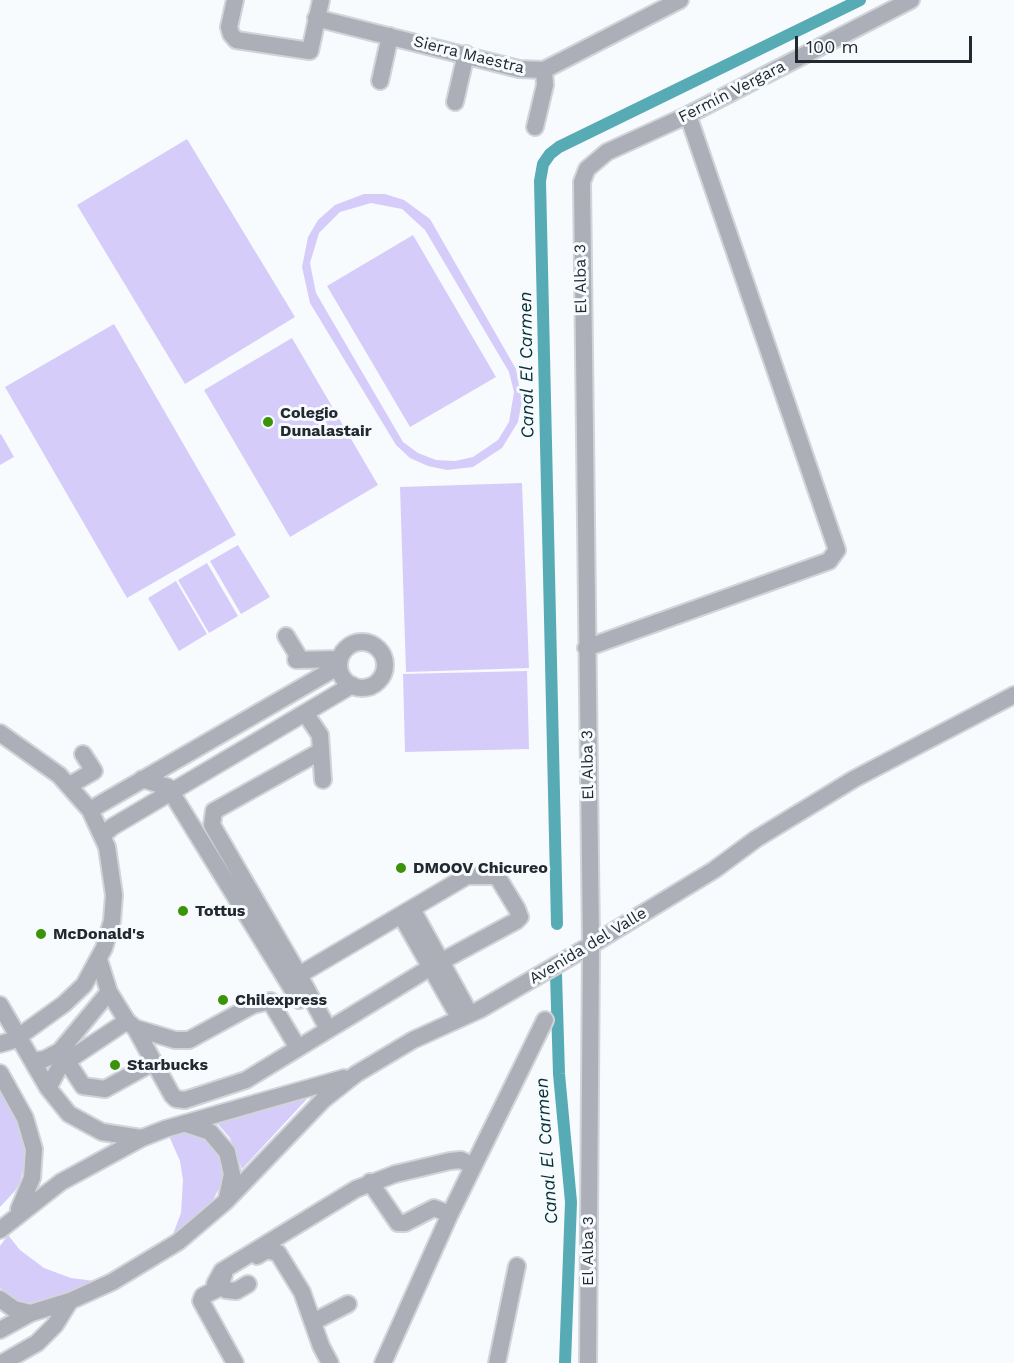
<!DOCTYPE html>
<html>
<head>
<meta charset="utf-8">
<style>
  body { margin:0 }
  #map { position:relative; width:1014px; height:1363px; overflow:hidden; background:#f7fbfe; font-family:"Work Sans",sans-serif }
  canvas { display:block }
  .scale { position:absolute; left:795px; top:36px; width:177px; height:27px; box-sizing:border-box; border:3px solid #222930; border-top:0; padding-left:8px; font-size:18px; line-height:21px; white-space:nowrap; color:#222930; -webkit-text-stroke:4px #f7fbfe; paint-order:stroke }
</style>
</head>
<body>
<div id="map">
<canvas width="1014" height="1363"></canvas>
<div class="scale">100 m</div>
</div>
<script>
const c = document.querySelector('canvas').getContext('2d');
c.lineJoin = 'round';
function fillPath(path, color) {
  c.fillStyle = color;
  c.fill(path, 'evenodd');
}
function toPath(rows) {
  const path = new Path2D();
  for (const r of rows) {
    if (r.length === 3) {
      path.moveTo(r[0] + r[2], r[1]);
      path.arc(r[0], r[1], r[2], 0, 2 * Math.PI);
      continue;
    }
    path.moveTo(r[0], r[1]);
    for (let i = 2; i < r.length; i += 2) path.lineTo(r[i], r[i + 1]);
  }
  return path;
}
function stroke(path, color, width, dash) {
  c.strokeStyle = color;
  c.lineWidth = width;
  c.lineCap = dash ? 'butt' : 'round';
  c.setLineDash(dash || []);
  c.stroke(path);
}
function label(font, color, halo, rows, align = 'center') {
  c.font = font + ' "Work Sans",sans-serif';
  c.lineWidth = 6;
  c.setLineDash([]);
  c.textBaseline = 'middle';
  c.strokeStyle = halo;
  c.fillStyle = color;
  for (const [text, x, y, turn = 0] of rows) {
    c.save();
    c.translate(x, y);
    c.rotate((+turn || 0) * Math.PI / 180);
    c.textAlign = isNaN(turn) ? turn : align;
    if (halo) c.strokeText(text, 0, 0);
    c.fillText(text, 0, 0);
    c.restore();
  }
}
fillPath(toPath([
  [187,139,295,317,185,384,77,205],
  [364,194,385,194,404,200,430,219,516,369,522,401,518,422,502,448,473,467,447,470,428,466,410,458,396,445,310,303,302,267,308,237,318,220,335,205],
  [371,203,402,209,425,230,509,372,514,392,509,422,498,440,473,457,455,461,436,460,418,453,403,442,316,293,310,263,319,233,340,212],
  [413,235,496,377,410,427,327,286],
  [114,324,236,535,127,598,5,387],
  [292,338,378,485,290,537,204,390],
  [1,434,14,457,0,465,0,435],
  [522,483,529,668,406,672,400,487],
  [238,545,270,597,241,614,210,561],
  [207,563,238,616,209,633,178,580],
  [176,581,207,634,179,651,148,598],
  [527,671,529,749,405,752,403,674],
  [0,1084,26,1138,25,1162,20,1182,15,1191,0,1207],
  [306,1097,306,1100,242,1169,230,1138,217,1123,219,1119],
  [181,1132,202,1136,216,1148,223,1163,224,1180,210,1205,173,1234,181,1213,183,1180,180,1161,169,1136],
  [8,1235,20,1250,44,1268,71,1278,95,1281,40,1303,17,1302,0,1288,0,1246]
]), '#d6ccfa');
stroke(toPath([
  [557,924,540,181,543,164,550,154,559,147,860,0],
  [556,974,559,1074,571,1202,565,1363]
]), '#57abb5', 12);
const minor = toPath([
  [235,0,229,27,231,34,236,40,310,51,321,0],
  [316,18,519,69,544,70,680,0],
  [380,81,390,36],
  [455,102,466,54],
  [535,127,545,85,544,70],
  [286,636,297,654,296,660,339,659],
  [362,665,23],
  [586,648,829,561,837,550,688,115],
  [305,713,320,735,323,780],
  [0,733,59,775,90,810,107,847,114,895,112,921,104,948,84,985,64,1004,14,1040,0,1044],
  [142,779,168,787,299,1000],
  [70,785,94,771,83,754],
  [90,810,339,666],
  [103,835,112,827,352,685],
  [412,909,465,1005],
  [401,915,455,1010],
  [99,960,109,992,127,1021,135,1028,172,1095,176,1099,185,1100,246,1080,431,967,516,921,520,917,517,909,497,876,467,876,299,975,328,1029],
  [299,975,212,825,214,811,321,751],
  [0,1005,48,1088,69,1114,102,1132,141,1138],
  [135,1028,175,1040,189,1040,253,1005,270,1001,298,1048],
  [60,1051,83,1086,105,1089,154,1062],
  [33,1061,45,1059,60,1051,109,992],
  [0,1073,25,1118,34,1149,32,1178,19,1209],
  [48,1088,59,1068,67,1061,127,1021],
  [186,1124,210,1132,227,1152,232,1174,227,1198],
  [370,1182,398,1223,405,1223,434,1208,450,1214],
  [0,1230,61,1182,142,1138,165,1129,344,1078],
  [257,1256,267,1250,278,1253,302,1292,321,1346,330,1363],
  [224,1275,221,1282,226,1290,236,1291,248,1284],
  [223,1286,203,1296,201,1301,235,1363],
  [217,1289,215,1284,222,1271,356,1189,395,1174,450,1161,461,1160,473,1166],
  [0,1299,14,1309,31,1313],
  [313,1322,348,1304],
  [0,1330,31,1313,70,1301,112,1282,178,1242,225,1202,323,1100,356,1074,413,1040,479,1010,591,945,714,870,756,839,854,779,1014,695],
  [2,1363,37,1343,55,1325,70,1301],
  [383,1363,450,1214,545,1020],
  [497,1363,517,1266],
  [588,1363,591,945,582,182,587,169,607,152,688,115,911,0]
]);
stroke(minor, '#d1d5d9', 20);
stroke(minor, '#acaeb8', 16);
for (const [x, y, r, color] of [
  [268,422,6,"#3b9408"],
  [401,868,6,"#3b9408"],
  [183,911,6,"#3b9408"],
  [41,934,6,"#3b9408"],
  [223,1000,6,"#3b9408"],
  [115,1065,6,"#3b9408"]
]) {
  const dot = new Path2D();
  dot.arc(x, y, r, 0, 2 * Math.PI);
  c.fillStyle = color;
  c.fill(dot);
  stroke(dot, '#f7fbfe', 2);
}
label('16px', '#222930', '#f7fbfe', [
  ["Sierra Maestra",469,55,14],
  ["Fermín Vergara",732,92,-27],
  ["El Alba 3",581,279,-91],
  ["El Alba 3",588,765,-91],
  ["Avenida del Valle",588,946,-31],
  ["El Alba 3",588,1251,-90]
]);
label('bold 16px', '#222930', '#f7fbfe', [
  ["Colegio",280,413],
  ["Dunalastair",280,431],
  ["DMOOV Chicureo",413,868],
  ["Tottus",195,911],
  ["McDonald's",53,934],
  ["Chilexpress",235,1000],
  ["Starbucks",127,1065]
], 'left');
label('italic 18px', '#053035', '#f7fbfe', [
  ["Canal El Carmen",527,365,-91],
  ["Canal El Carmen",547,1151,-94]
]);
</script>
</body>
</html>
